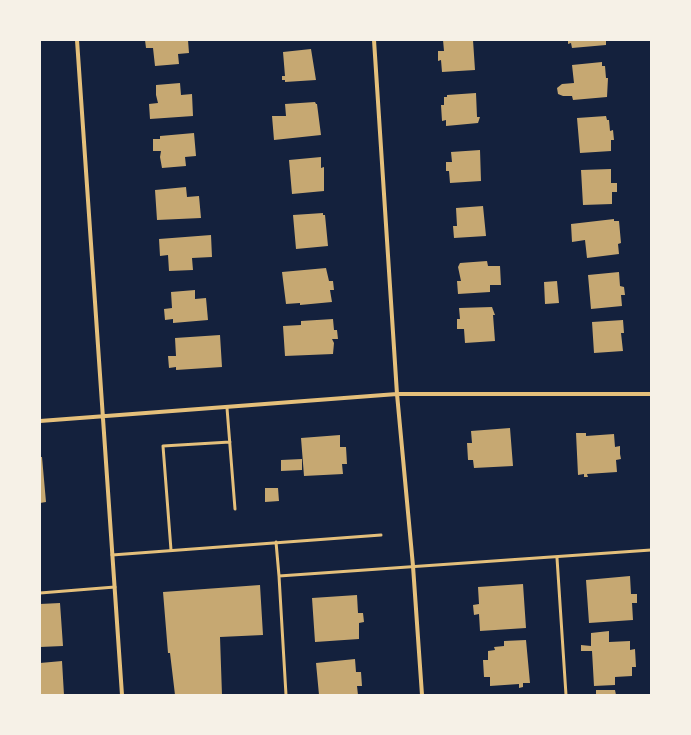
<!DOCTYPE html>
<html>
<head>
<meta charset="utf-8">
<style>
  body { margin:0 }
  #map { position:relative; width:691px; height:735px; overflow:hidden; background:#14213d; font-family:"DM Sans",sans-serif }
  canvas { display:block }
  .frame { position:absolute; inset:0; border:41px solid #f6f1e7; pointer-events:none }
</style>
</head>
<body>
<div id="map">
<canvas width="691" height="735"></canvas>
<div class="frame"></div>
</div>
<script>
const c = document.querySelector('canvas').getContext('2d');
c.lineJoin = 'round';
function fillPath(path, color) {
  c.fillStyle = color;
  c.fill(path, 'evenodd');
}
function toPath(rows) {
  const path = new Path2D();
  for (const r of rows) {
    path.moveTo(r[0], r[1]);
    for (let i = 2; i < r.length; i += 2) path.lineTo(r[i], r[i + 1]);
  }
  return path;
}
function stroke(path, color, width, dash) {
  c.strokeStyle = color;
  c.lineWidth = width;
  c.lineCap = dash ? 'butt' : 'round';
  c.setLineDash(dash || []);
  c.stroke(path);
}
fillPath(toPath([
  [145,40,188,40,189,53,178,54,179,64,155,66,153,48,146,48],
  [443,40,473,40,475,70,442,72,441,60,438,61,438,51,444,51],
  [568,40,606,40,606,45,572,48,571,43,568,44],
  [311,49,316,80,285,82,285,80,282,80,282,76,285,76,283,52],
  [602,62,602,66,605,66,606,78,608,78,607,97,573,100,572,96,563,96,558,94,557,88,562,84,574,83,572,65],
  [180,83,181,95,192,94,193,116,150,119,149,104,158,103,156,95,156,85],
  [476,93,477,117,480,117,478,123,446,126,446,120,442,121,441,105,444,105,444,97,447,97,447,95],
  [315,102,316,104,317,104,321,135,274,140,272,116,286,116,285,104],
  [606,116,607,120,609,120,610,131,613,130,614,140,611,140,611,151,580,153,577,118],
  [194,133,196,156,185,157,186,166,162,168,160,157,161,151,153,151,153,139,160,139,160,136],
  [480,150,481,181,450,183,449,171,446,171,446,162,452,162,451,152],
  [321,157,321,168,324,167,324,191,292,194,289,160],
  [611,169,611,183,617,183,617,192,612,192,612,204,583,205,581,170],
  [186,187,187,197,199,196,201,218,157,220,155,190],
  [483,206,486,236,454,238,453,226,457,226,456,208],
  [323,213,323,215,325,215,328,246,296,249,293,215],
  [614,219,614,221,619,221,621,243,618,244,619,254,587,258,585,240,572,242,571,224],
  [211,235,212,257,192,258,193,270,169,271,168,255,160,256,159,239],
  [487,261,488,266,500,266,501,285,490,285,490,292,458,294,457,281,461,281,458,267,460,263],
  [326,268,329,281,333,281,334,290,330,290,332,302,300,305,300,303,286,304,282,272],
  [619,272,620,286,624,287,625,295,621,295,622,306,591,309,588,275],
  [557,281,559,303,545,304,544,282],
  [195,290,195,299,206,298,208,320,173,323,173,319,165,320,164,309,172,308,171,292],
  [492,307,495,315,493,315,495,341,465,343,464,329,457,329,457,319,460,319,459,308],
  [333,319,334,330,337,330,338,339,332,339,334,343,333,354,285,356,283,326,301,325,301,321],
  [623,320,624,333,621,333,623,351,594,353,592,322],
  [220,335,222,367,176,370,176,367,169,368,168,356,176,356,175,338],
  [510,428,513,466,474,468,473,460,468,460,467,443,472,443,471,431],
  [576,433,586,433,586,436,614,434,615,447,620,446,620,454,621,459,616,460,617,472,587,474,588,477,584,477,584,474,578,475],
  [340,435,340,447,346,447,347,464,342,464,343,474,304,476,301,438],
  [40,457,42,457,46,502,40,503],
  [302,459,302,470,281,471,281,460],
  [265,488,278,488,279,501,265,502],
  [630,576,631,594,637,594,637,603,632,603,633,620,589,623,586,580],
  [523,584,526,628,480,631,479,614,474,615,473,605,479,604,478,587],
  [260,585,263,635,220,637,222,695,175,695,170,653,168,653,163,592],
  [357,595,358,613,363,613,364,622,359,623,359,639,315,642,312,598],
  [60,603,63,646,40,647,40,604],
  [609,631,609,642,630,641,630,650,635,649,636,667,632,667,632,676,615,677,615,685,594,686,592,651,581,651,581,645,591,646,591,633],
  [526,640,530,683,523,683,523,687,519,688,519,684,490,686,490,677,484,677,483,660,488,660,488,651,495,650,494,647,504,646,504,641],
  [355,659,356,672,361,672,362,686,357,686,358,695,319,695,316,663],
  [62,661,64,695,40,695,40,663],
  [596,690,615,690,616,695,596,695]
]), '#c6a872');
stroke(toPath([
  [227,408,235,509],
  [276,542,279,576],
  [171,550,163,446,230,442],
  [112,555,381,535],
  [557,558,566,695],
  [40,593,115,587],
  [286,695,279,576,651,550]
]), '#e5c07b', 3);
stroke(toPath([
  [77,40,122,695],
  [374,40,397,394,413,566,422,695],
  [40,421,397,394,651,394]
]), '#e5c07b', 4);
</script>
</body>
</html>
